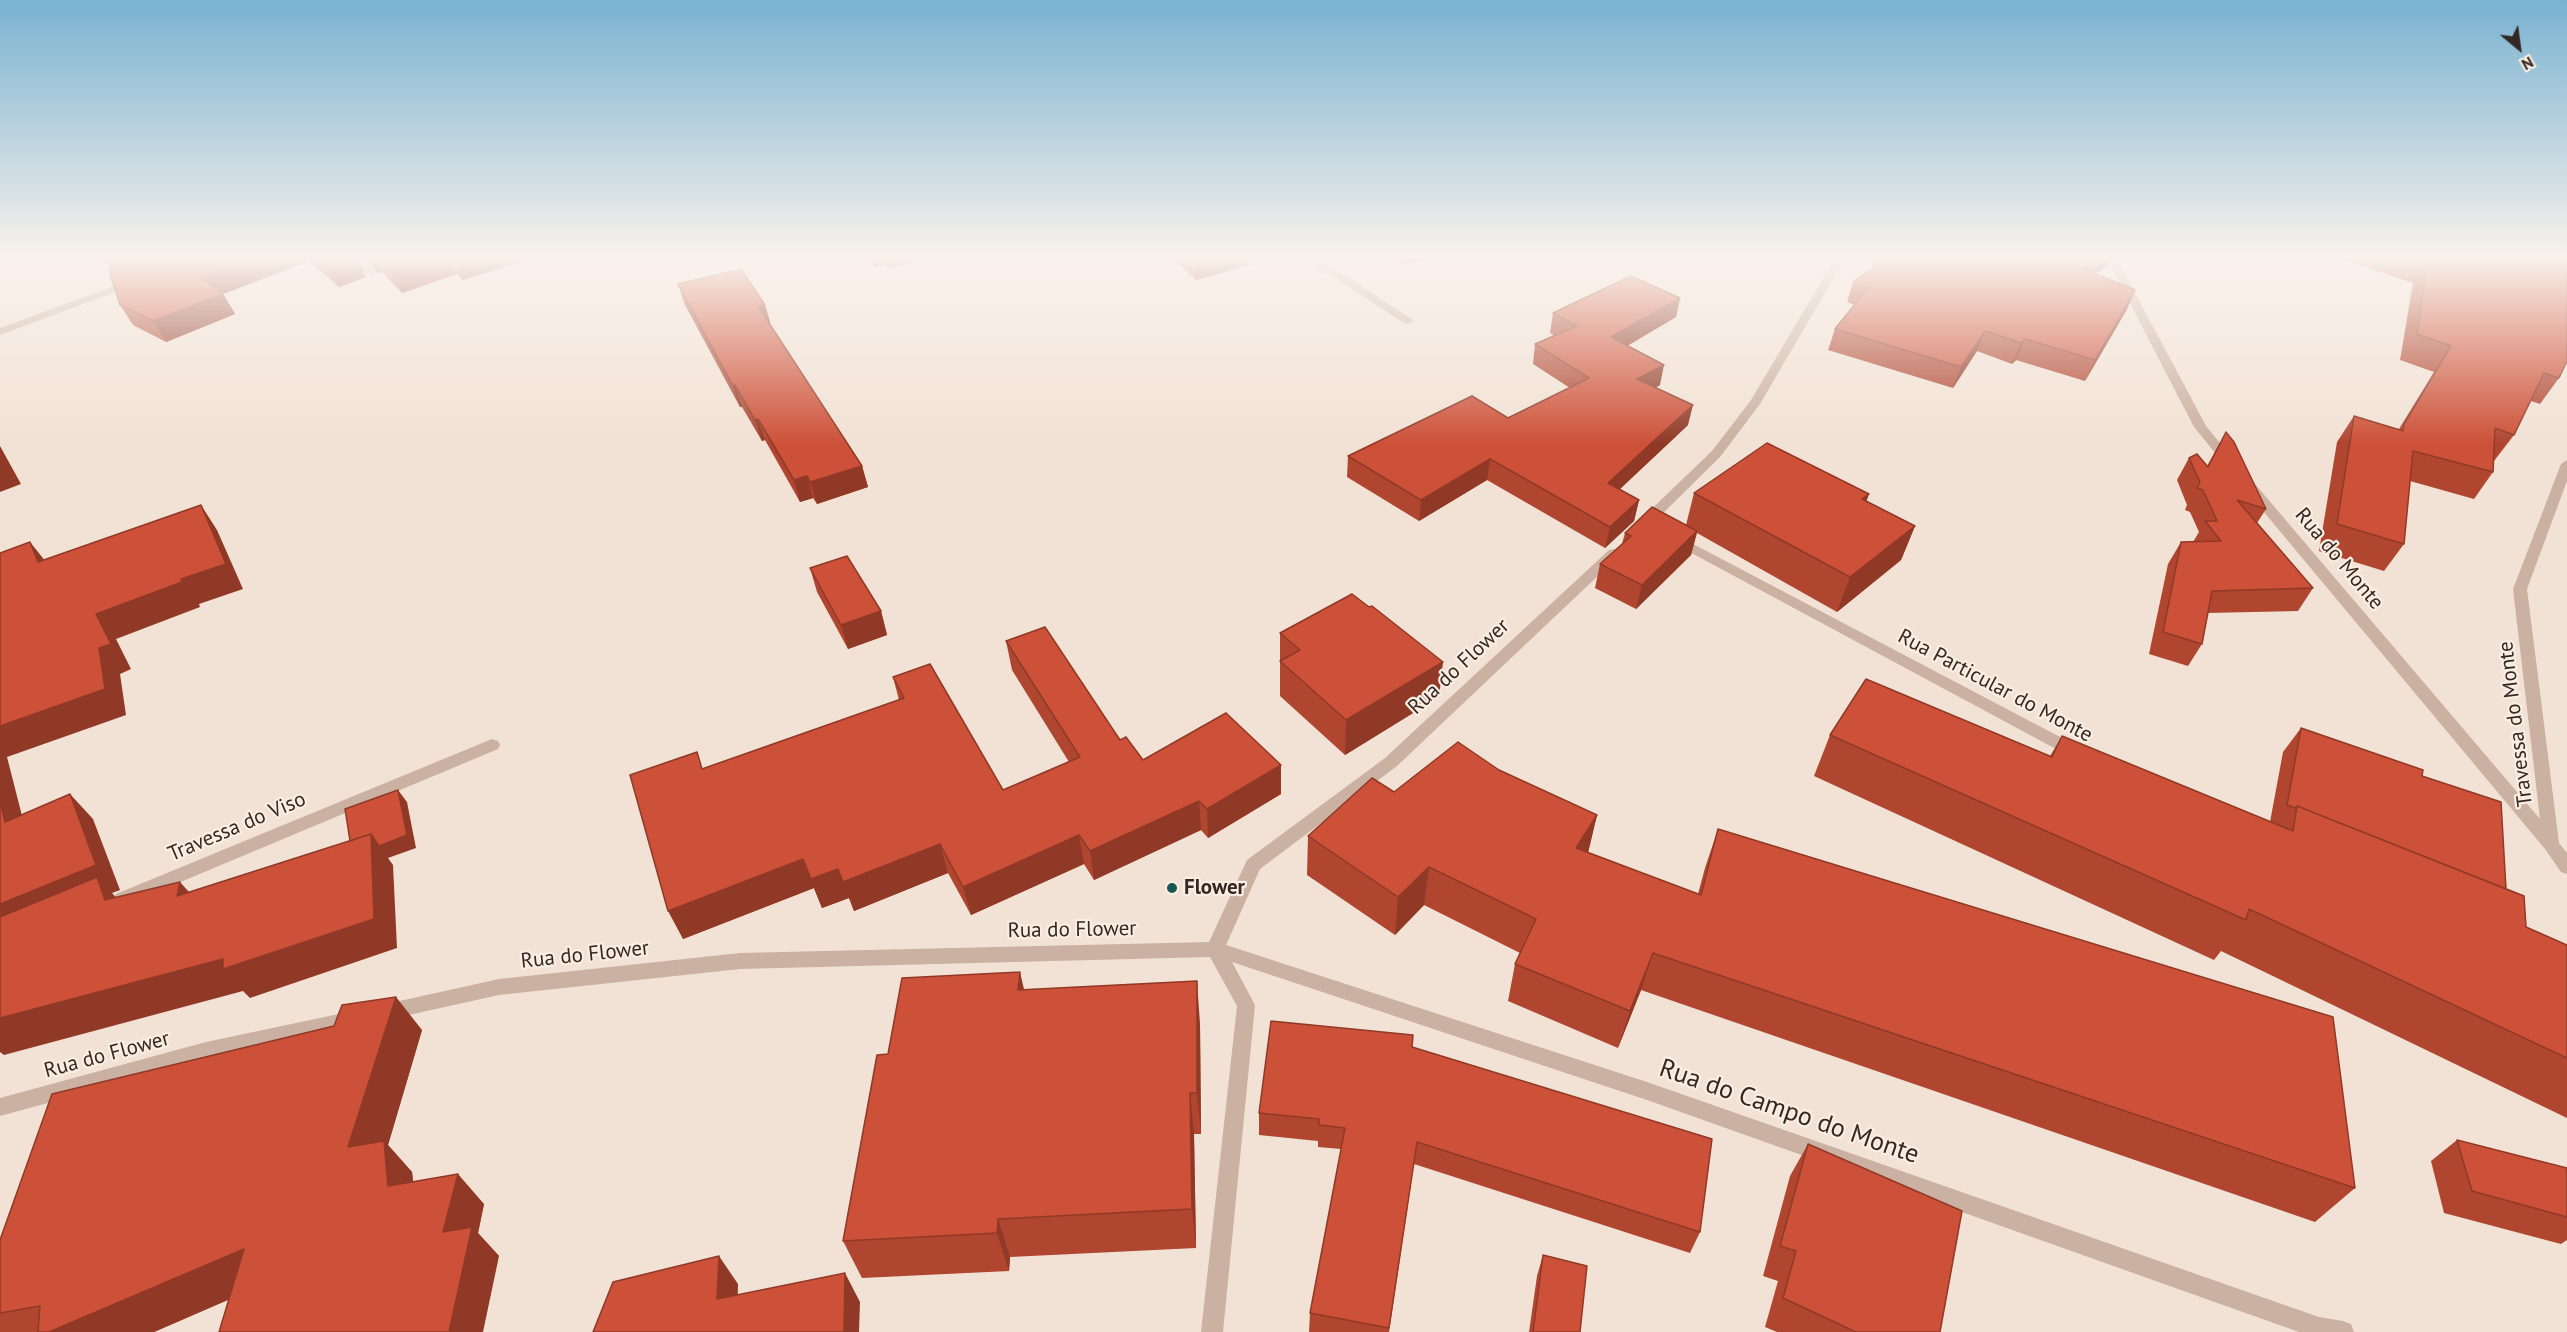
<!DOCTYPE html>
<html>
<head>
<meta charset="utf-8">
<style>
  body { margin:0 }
  #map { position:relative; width:2567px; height:1332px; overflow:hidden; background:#f2e2d5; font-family:"PT Sans",sans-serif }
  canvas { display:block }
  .north { position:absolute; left:2489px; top:18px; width:60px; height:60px; -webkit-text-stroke:4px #faede1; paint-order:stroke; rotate:151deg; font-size:16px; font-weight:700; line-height:24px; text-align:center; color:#342824 }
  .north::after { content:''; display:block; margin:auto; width:21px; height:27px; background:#342824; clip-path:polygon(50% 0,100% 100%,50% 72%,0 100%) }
</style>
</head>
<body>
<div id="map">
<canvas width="2567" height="1332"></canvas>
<div class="north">N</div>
</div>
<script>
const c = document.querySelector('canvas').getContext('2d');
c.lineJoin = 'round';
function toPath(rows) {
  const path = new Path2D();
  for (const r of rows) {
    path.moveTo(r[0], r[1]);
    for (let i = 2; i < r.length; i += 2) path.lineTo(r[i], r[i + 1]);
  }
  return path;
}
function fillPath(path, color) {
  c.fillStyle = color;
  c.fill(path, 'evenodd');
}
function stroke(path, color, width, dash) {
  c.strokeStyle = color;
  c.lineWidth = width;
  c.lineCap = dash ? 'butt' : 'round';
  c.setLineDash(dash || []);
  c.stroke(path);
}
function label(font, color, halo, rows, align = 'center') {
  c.font = font + ' "PT Sans",sans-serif';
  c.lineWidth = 4.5;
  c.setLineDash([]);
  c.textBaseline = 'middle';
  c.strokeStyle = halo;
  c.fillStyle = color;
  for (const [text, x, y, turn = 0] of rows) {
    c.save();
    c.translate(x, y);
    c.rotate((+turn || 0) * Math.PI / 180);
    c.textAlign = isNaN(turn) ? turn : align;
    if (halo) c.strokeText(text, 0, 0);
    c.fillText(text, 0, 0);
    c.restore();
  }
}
fillPath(toPath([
  [347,257,358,257,376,273,371,276,367,275,347,257],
  [1296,257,1309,257,1340,272,1414,321,1408,324,1404,323,1332,276,1296,257],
  [1836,257,1846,257,1760,404,1720,457,1649,527,1639,527,1637,524,1639,521,1712,451,1751,400,1836,257],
  [2106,257,2116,257,2206,426,2233,459,2235,462,2233,465,2225,465,2194,427,2106,257],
  [133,279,138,282,137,284,0,335,0,328,133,279],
  [2567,460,2567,481,2527,589,2559,843,2567,853,2567,874,2561,872,2545,849,2243,487,2245,484,2255,484,2540,819,2513,589,2561,464,2567,460],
  [1676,535,2081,748,2083,752,2081,756,2075,758,2069,756,1671,542,1669,539,1671,536,1676,535],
  [1614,549,1619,550,1621,553,1619,556,1397,766,1260,869,1226,945,1647,1082,2319,1317,2343,1321,2351,1324,2354,1332,2299,1332,1647,1100,1232,962,1255,1005,1223,1332,1201,1332,1237,1006,1210,957,740,969,499,995,386,1020,379,1018,377,1012,379,1006,386,1004,499,979,740,953,1209,942,1247,860,1385,758,1609,550,1614,549],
  [492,739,498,741,500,745,498,749,128,904,122,906,116,904,113,899,116,894,492,739],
  [353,1011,360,1013,362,1019,360,1025,353,1027,206,1060,0,1116,0,1098,206,1042,353,1011]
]), '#cab1a1');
fillPath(toPath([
  [105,257,356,257,366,277,339,287,309,261,223,294,235,314,166,342,133,325,120,305,112,270],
  [361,257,537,257,463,280,457,274,402,293,382,272,378,273],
  [865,257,931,257,888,268,885,265,875,267],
  [1171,257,1249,257,1249,265,1196,280],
  [1394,257,1435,257,1403,265],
  [1875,257,2111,257,2108,265,2095,274,2135,290,2126,311,2085,381,2016,360,2012,364,1977,351,1953,388,1828,350,1835,329,1854,305,1847,302,1853,282,1871,269],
  [2335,257,2567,257,2559,378,2540,404,2531,401,2514,435,2494,461,2493,472,2474,499,2410,481,2404,544,2384,571,2319,551,2337,442,2354,416,2399,429,2434,372,2400,360,2413,283],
  [678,284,765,305,770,325,862,466,868,487,817,504,813,498,800,502,765,440,762,441,742,407,740,407,685,305],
  [1680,298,1676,317,1627,346,1660,385,1655,388,1688,425,1620,489,1639,500,1634,521,1605,548,1487,480,1419,521,1347,477,1348,456,1508,418,1570,388,1533,364,1535,344,1555,336,1550,333,1553,313],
  [2226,432,2266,509,2257,523,2313,588,2298,611,2207,613,2202,644,2188,666,2149,654,2168,564,2181,542,2193,542,2199,532,2190,512,2185,510,2187,505,2177,480,2189,458,2207,466],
  [1694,493,1869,494,1866,501,1915,526,1901,560,1837,612,1697,533,1691,555,1636,609,1595,588,1600,564,1622,544,1625,533,1686,525],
  [810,568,881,611,887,635,848,649,817,592],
  [1280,633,1439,697,1345,755,1280,696],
  [1006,641,1143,760,1281,765,1281,794,1208,838,1201,830,1094,880,1084,864,971,915,948,873,854,911,849,898,822,908,814,888,683,939,704,768,899,700,893,677,1003,790,1069,762,1012,670],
  [2301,728,2422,776,2506,889,2526,927,2567,945,2567,1118,2221,951,2214,960,1814,776,1830,735,2050,756,2062,736,2270,822,2283,752],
  [1394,792,1597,815,1588,852,1698,894,1705,868,1718,829,2355,1188,2315,1222,1641,990,1618,1048,1508,1001,1515,964,1520,953,1424,905,1395,935,1307,875,1308,836],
  [1024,989,1200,1024,1201,1134,1194,1134,1196,1248,1010,1257,1009,1271,862,1278,843,1241,888,1054],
  [422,1030,388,1145,412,1172,413,1181,484,1204,478,1233,499,1256,229,1299,154,1332,0,1332,0,1240],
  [1412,1047,1700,1232,1690,1253,1414,1164,1389,1332,1309,1332,1310,1313,1341,1149,1318,1147,1318,1141,1259,1135,1259,1113],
  [2457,1140,2567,1168,2567,1240,2561,1244,2444,1213,2431,1161],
  [1808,1144,1940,1332,1777,1332,1765,1327,1778,1281,1763,1276,1790,1176],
  [1543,1255,1580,1332,1529,1332,1537,1276]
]), '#b04630');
fillPath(toPath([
  [116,257,180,257,119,281,106,261],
  [257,257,306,257,309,261,223,294,235,314,166,342,153,321,201,278],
  [356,257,366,277,339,287,328,267],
  [370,257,375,257,382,272,378,273],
  [441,257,449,257,457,274,402,293,393,273],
  [464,257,537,257,463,280,454,260],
  [873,257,883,257,885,265,875,267],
  [886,257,931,257,888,268],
  [1199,257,1249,257,1249,265,1196,280,1195,258],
  [1403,257,1435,257,1403,265],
  [2100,257,2111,257,2108,265,2074,290,2083,269],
  [2135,290,2126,311,2085,381,2095,360],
  [1680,298,1676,317,1608,357,1611,337],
  [765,305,771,325,758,306],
  [1985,331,1977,351,1953,388,1961,367],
  [2025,339,2016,360,2012,364,2021,343],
  [1664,365,1660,385,1633,399,1637,379],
  [735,385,742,407,740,407,733,386],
  [1693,405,1688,425,1604,504,1608,483],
  [758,419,765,440,762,441,755,420],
  [0,446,21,484,0,492],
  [1490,459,1487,480,1419,521,1421,500],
  [862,466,868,487,817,504,810,482],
  [807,476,813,498,800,502,794,480],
  [1869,494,1857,528,1862,499],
  [1639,500,1634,521,1605,548,1610,527],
  [201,505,217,530,243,589,199,604,200,607,116,639,131,669,120,674,126,715,7,757,30,847,5,822,0,802,0,726,99,648,96,614,181,579],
  [1915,526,1901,560,1837,612,1850,577],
  [1697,531,1691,555,1636,609,1642,585],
  [30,542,50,567,38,562],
  [881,611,887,635,848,649,841,625],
  [1443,662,1439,697,1345,755,1346,720],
  [1281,765,1281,794,1208,838,1207,809],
  [398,790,407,802,416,848,388,858,393,865,397,948,250,998,243,991,4,1055,0,1052,0,1018,371,834],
  [70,794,93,819,120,890,112,893,126,908,0,927,0,890],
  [1199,801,1201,830,1094,880,1090,851],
  [1597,815,1588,853,1576,848],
  [1079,835,1084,864,971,915,963,887],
  [940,844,948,873,854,911,843,882],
  [803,859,838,869,849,898,822,908,814,888,683,939,668,911],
  [1429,867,1424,905,1395,935,1398,897],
  [180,882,207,912,177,896],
  [1653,953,1641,990,1618,1048,1630,1011],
  [1020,972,1030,1015,1018,990],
  [1197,981,1200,1024,1201,1134,1197,1093],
  [396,997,422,1030,388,1145,412,1172,417,1216,348,1147],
  [1190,1093,1194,1134,1196,1248,1192,1209],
  [458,1174,484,1204,478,1233,499,1256,483,1332,449,1332,443,1232],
  [998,1219,1010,1257,1009,1271,997,1233],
  [244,1249,279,1278,154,1332,49,1332],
  [719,1256,738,1284,737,1327,717,1299],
  [845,1273,860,1302,859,1332,844,1332]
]), '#903927');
const building = toPath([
  [105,257,116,257,106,261,105,257],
  [143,257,257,257,201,278,223,294,153,321,120,305,109,270,143,257],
  [317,257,356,257,328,267,317,257],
  [377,257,441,257,393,273,377,257],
  [451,257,464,257,454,260,451,257],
  [1888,257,2100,257,2083,269,2135,290,2095,360,2025,339,2021,343,1985,331,1961,367,1835,329,1868,288,1853,282,1888,257],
  [2423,257,2567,257,2567,361,2559,378,2544,373,2514,435,2495,428,2493,472,2413,451,2404,544,2337,524,2354,416,2403,431,2404,424,2451,346,2417,334,2428,258,2423,257],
  [741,269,765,305,758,306,862,466,810,482,807,476,794,480,758,419,755,420,735,385,733,386,678,284,741,269],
  [1631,276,1680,298,1611,337,1664,365,1637,379,1693,405,1608,483,1639,500,1610,527,1490,459,1421,500,1348,456,1472,396,1508,418,1589,378,1535,344,1577,326,1553,313,1631,276],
  [2226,432,2234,442,2266,509,2237,500,2313,588,2212,591,2202,644,2163,632,2181,542,2221,541,2205,521,2217,521,2203,490,2197,488,2200,482,2189,458,2197,454,2208,467,2226,432],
  [1767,443,1869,494,1862,499,1915,526,1850,577,1694,493,1767,443],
  [201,505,226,564,181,579,182,582,96,614,111,644,99,648,105,689,0,726,0,553,30,542,38,562,201,505],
  [1652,507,1697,531,1642,585,1600,564,1631,536,1625,533,1652,507],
  [847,556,881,611,841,625,810,568,847,556],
  [1352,594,1369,607,1372,606,1443,662,1346,720,1280,661,1300,650,1280,633,1352,594],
  [1045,627,1120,740,1126,737,1143,760,1226,713,1281,765,1207,809,1199,801,1090,851,1079,835,963,887,940,844,843,882,838,869,811,879,803,859,668,911,630,775,697,752,702,769,904,698,893,677,930,664,1003,790,1080,757,1006,641,1045,627],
  [1866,679,2052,757,2062,736,2293,831,2297,806,2524,896,2526,927,2567,945,2567,1058,2249,909,2246,920,1830,735,1866,679],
  [2301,728,2423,770,2422,776,2501,802,2506,889,2297,806,2295,808,2287,805,2301,728],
  [1458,742,1499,770,1597,815,1576,848,1701,895,1718,829,2333,1017,2355,1188,1653,953,1630,1011,1515,964,1536,919,1429,867,1398,897,1308,836,1372,778,1394,792,1458,742],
  [398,790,407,835,379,846,371,834,350,841,345,809,398,790],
  [70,794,96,865,0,904,0,802,5,822,70,794],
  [371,834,374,919,223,969,223,959,0,1018,0,917,97,877,105,900,180,882,177,896,371,834],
  [1020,972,1018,990,1197,981,1197,1093,1190,1093,1192,1209,998,1219,997,1233,843,1241,877,1055,888,1054,902,978,1020,972],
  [396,997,348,1147,384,1141,388,1186,458,1174,443,1232,472,1227,449,1332,219,1332,244,1249,49,1332,38,1332,40,1306,0,1313,0,1240,52,1094,334,1026,342,1005,396,997],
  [1271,1021,1413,1035,1412,1047,1712,1139,1700,1232,1417,1142,1389,1328,1310,1313,1345,1128,1319,1125,1319,1119,1259,1113,1271,1021],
  [2457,1140,2567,1168,2567,1217,2472,1191,2457,1140],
  [1808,1144,1962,1211,1940,1332,1856,1332,1783,1298,1796,1251,1780,1246,1808,1144],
  [1543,1255,1587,1266,1580,1332,1533,1332,1543,1255],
  [719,1256,717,1299,845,1273,844,1332,593,1332,613,1282,719,1256]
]);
fillPath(building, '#cd5138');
stroke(building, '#903927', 1.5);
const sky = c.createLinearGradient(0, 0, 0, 444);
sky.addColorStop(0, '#79b2d1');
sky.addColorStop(0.58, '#f9f2ec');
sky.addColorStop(1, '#f9f2ec00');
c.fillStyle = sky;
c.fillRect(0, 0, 2567, 444);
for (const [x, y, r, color] of [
  [1172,888,6,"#185756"]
]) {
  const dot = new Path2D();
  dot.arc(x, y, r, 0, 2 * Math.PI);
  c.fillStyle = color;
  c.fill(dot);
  stroke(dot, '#faede1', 2);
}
label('21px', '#342824', '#faede1', [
  ["Rua do Monte",2339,559,50],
  ["Rua do Flower",1459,667,-43],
  ["Rua Particular do Monte",1995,686,28],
  ["Travessa do Monte",2516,724,-97],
  ["Travessa do Viso",237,827,-23],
  ["Rua do Flower",1072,930,-1],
  ["Rua do Flower",585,955,-6],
  ["Rua do Flower",107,1055,-15]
]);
label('bold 21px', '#342824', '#faede1', [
  ["Flower",1184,888]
], 'left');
label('26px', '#342824', '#faede1', [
  ["Rua do Campo do Monte",1789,1112,19]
]);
</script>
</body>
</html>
